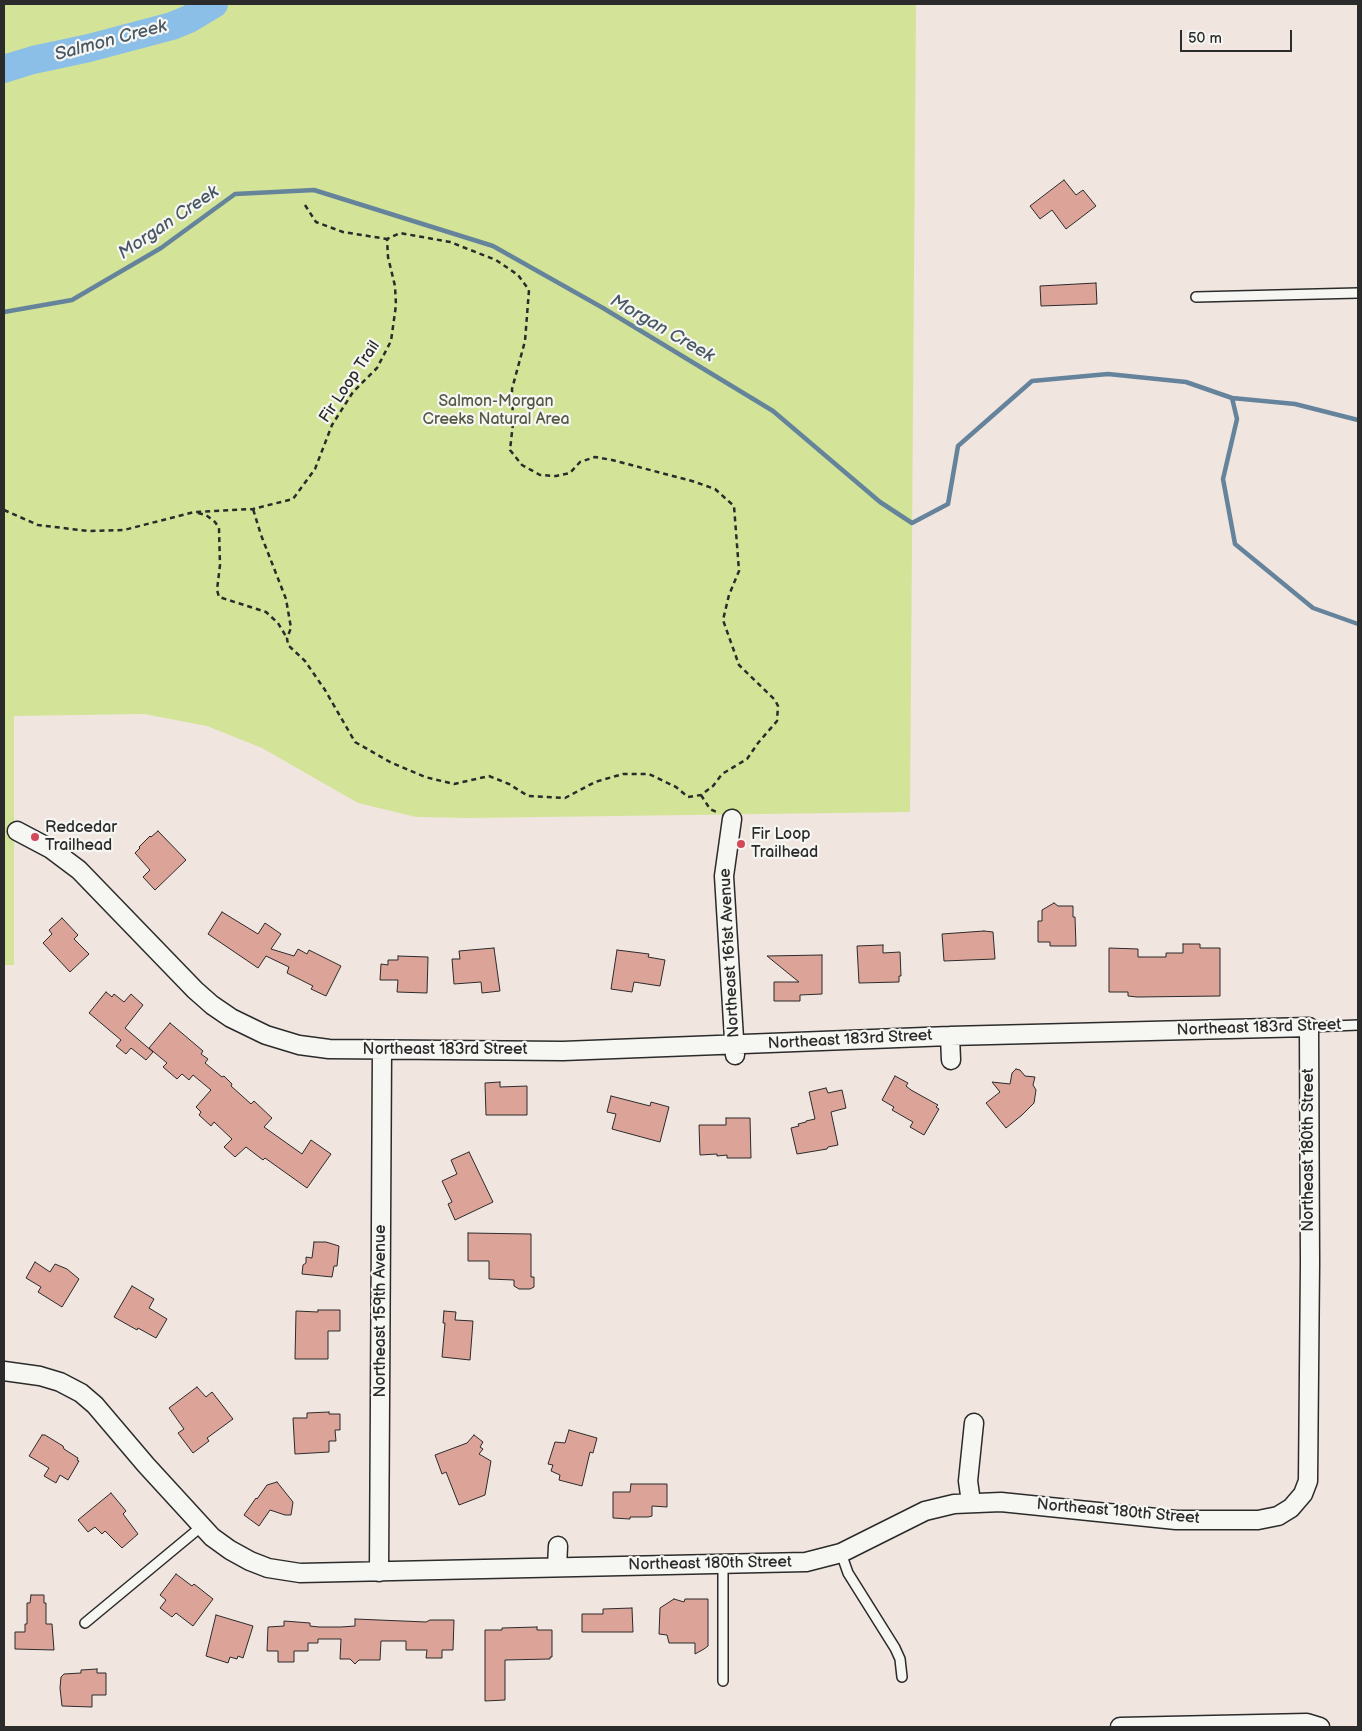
<!DOCTYPE html>
<html>
<head>
<meta charset="utf-8">
<style>
  body { margin:0 }
  #map { position:relative; width:1362px; height:1731px; overflow:hidden; background:#f1e5e0; font-family:"Balsamiq Sans",sans-serif }
  canvas { display:block }
  .frame { position:absolute; inset:0; border:5px solid #2b2b2b; pointer-events:none }
  .scale { position:absolute; left:1180px; top:30px; width:112px; height:22px; box-sizing:border-box; border:2px solid #2b2b2b; border-top:0; padding-left:6px; font-size:15px; line-height:18px; white-space:nowrap; color:#2b2b2b; -webkit-text-stroke:4px #f6f6f2; paint-order:stroke }
</style>
</head>
<body>
<div id="map">
<canvas width="1362" height="1731"></canvas>
<div class="frame"></div>
<div class="scale">50 m</div>
</div>
<script>
const c = document.querySelector('canvas').getContext('2d');
c.lineJoin = 'round';
function fillPath(path, color) {
  c.fillStyle = color;
  c.fill(path, 'evenodd');
}
function toPath(rows) {
  const path = new Path2D();
  for (const r of rows) {
    path.moveTo(r[0], r[1]);
    for (let i = 2; i < r.length; i += 2) path.lineTo(r[i], r[i + 1]);
  }
  return path;
}
function stroke(path, color, width, dash) {
  c.strokeStyle = color;
  c.lineWidth = width;
  c.lineCap = dash ? 'butt' : 'round';
  c.setLineDash(dash || []);
  c.stroke(path);
}
function label(font, color, halo, rows, align = 'center') {
  c.font = font + ' "Balsamiq Sans",sans-serif';
  c.lineWidth = 4.5;
  c.setLineDash([]);
  c.textBaseline = 'middle';
  c.strokeStyle = halo;
  c.fillStyle = color;
  for (const [text, x, y, turn = 0] of rows) {
    c.save();
    c.translate(x, y);
    c.rotate((+turn || 0) * Math.PI / 180);
    c.textAlign = isNaN(turn) ? turn : align;
    if (halo) c.strokeText(text, 0, 0);
    c.fillText(text, 0, 0);
    c.restore();
  }
}
fillPath(toPath([
  [4,4,916,4,910,812,469,818,416,817,358,803,262,748,207,726,144,714,14,716,14,965,4,965]
]), '#d3e498');
stroke(toPath([
  [4,312,72,300,161,248,235,194,314,190,493,246,603,308,773,411,880,502,912,523,948,504,958,446,1032,381,1108,374,1186,382,1232,398,1237,419,1223,479,1235,544,1313,608,1358,624],
  [1232,398,1295,404,1358,420]
]), '#65849c', 4.5);
stroke(toPath([
  [4,69,33,60,89,48,172,26,189,19,214,4]
]), '#8cbfe8', 28);
const building = toPath([
  [1064,180,1076,195,1083,190,1096,206,1066,229,1052,210,1040,219,1030,206,1064,180],
  [1096,283,1097,304,1041,306,1040,286,1096,283],
  [158,831,186,860,155,890,143,877,150,870,135,853,140,848,139,847,150,836,151,837,158,831],
  [1054,903,1058,906,1073,906,1073,917,1075,917,1076,946,1050,946,1050,942,1038,942,1038,921,1042,921,1042,910,1054,903],
  [222,912,258,934,265,923,281,934,271,949,294,956,298,949,307,954,309,950,341,966,326,996,311,989,313,986,287,973,289,967,266,956,258,968,208,934,222,912],
  [62,918,78,935,74,939,89,954,70,972,43,943,52,934,49,930,62,918],
  [984,931,993,932,995,959,944,961,942,934,984,931],
  [1183,944,1200,944,1200,948,1220,948,1220,996,1137,997,1128,996,1128,992,1109,992,1109,948,1138,949,1138,957,1166,957,1166,953,1183,953,1183,944],
  [883,945,883,953,900,952,901,976,899,976,899,982,859,983,857,946,883,945],
  [494,948,500,991,482,993,481,982,454,984,452,959,460,959,459,951,494,948],
  [617,950,649,954,648,957,665,960,660,986,634,982,632,992,611,989,617,950],
  [822,955,822,994,800,995,800,1001,774,1001,774,982,799,982,767,956,822,955],
  [398,956,428,957,427,993,397,992,398,980,380,980,381,964,388,965,388,960,398,960,398,956],
  [106,992,112,997,114,994,124,1002,131,994,143,1005,125,1028,153,1052,146,1060,131,1048,126,1054,116,1046,121,1040,89,1013,106,992],
  [170,1023,203,1051,201,1054,208,1059,205,1063,222,1077,224,1076,232,1084,231,1086,251,1104,254,1101,272,1118,264,1127,302,1154,311,1140,331,1154,307,1188,265,1158,263,1160,246,1147,235,1157,224,1147,232,1139,214,1122,211,1126,199,1115,201,1112,196,1107,211,1090,193,1075,189,1080,182,1074,177,1079,163,1067,167,1063,149,1048,170,1023],
  [1016,1069,1020,1070,1025,1076,1035,1077,1033,1085,1036,1090,1034,1103,1022,1115,1006,1128,986,1103,1000,1092,992,1082,1010,1084,1012,1073,1016,1069],
  [895,1076,908,1083,906,1086,911,1090,938,1105,936,1107,939,1109,924,1135,910,1127,913,1122,892,1110,894,1107,882,1100,895,1076],
  [500,1082,500,1087,527,1086,527,1115,486,1115,485,1083,500,1082],
  [826,1088,828,1093,842,1090,846,1108,831,1112,838,1145,828,1147,827,1149,797,1154,791,1128,799,1126,798,1124,806,1122,806,1121,815,1119,809,1092,826,1088],
  [611,1096,650,1106,651,1102,669,1107,660,1142,612,1129,616,1114,607,1112,611,1096],
  [726,1118,750,1118,751,1158,727,1158,727,1155,717,1156,717,1154,700,1155,699,1125,726,1125,726,1118],
  [469,1152,493,1202,455,1220,448,1204,452,1202,442,1181,457,1174,451,1160,469,1152],
  [468,1233,531,1234,531,1277,534,1277,534,1287,530,1289,519,1289,514,1286,514,1280,489,1279,489,1261,468,1261,468,1233],
  [314,1242,326,1242,339,1246,337,1266,334,1266,332,1277,302,1274,303,1265,306,1263,306,1257,312,1258,314,1242],
  [35,1262,50,1272,55,1264,67,1269,79,1279,62,1307,38,1292,41,1287,26,1278,35,1262],
  [132,1286,154,1299,149,1308,167,1319,156,1338,138,1328,137,1330,114,1317,132,1286],
  [318,1310,340,1310,340,1331,328,1331,328,1359,295,1359,296,1311,318,1312,318,1310],
  [444,1311,456,1312,455,1320,473,1321,470,1360,442,1357,445,1323,443,1323,444,1311],
  [197,1387,206,1397,212,1392,233,1419,207,1438,209,1441,193,1453,178,1433,184,1429,169,1408,197,1387],
  [329,1412,329,1414,340,1414,340,1430,335,1430,336,1441,329,1441,329,1452,295,1454,293,1418,307,1418,307,1413,329,1412],
  [569,1430,597,1438,593,1453,590,1452,582,1486,559,1480,560,1475,551,1471,553,1465,548,1464,555,1442,565,1443,569,1430],
  [42,1435,45,1435,63,1446,64,1449,78,1458,77,1460,79,1461,68,1480,60,1475,56,1483,44,1476,49,1468,29,1456,42,1435],
  [474,1435,483,1442,480,1447,483,1449,479,1454,491,1461,485,1495,459,1505,446,1472,442,1474,435,1455,467,1443,474,1435],
  [277,1482,293,1502,291,1515,285,1515,270,1510,259,1526,244,1515,256,1498,257,1499,267,1485,277,1482],
  [631,1484,667,1484,667,1507,652,1506,652,1516,648,1517,630,1517,630,1519,613,1518,613,1492,630,1492,631,1484],
  [111,1493,126,1511,123,1514,138,1534,122,1548,105,1531,102,1534,95,1527,88,1532,78,1520,111,1493],
  [176,1574,192,1586,194,1584,213,1599,193,1626,176,1613,172,1617,160,1608,166,1600,160,1595,176,1574],
  [31,1595,44,1595,44,1603,46,1603,46,1624,52,1624,54,1650,15,1649,15,1632,25,1632,25,1624,27,1624,27,1603,30,1603,31,1595],
  [674,1599,684,1602,685,1599,708,1599,708,1646,704,1649,695,1654,695,1643,669,1643,667,1635,659,1634,660,1608,674,1599],
  [632,1608,633,1632,582,1632,582,1614,603,1614,603,1609,632,1608],
  [216,1615,253,1626,243,1658,238,1656,237,1659,230,1657,228,1663,206,1656,216,1615],
  [355,1619,426,1622,430,1620,454,1620,453,1650,442,1650,442,1658,426,1658,427,1650,406,1650,406,1641,381,1641,380,1660,359,1660,355,1664,350,1659,340,1659,341,1639,318,1639,318,1643,308,1643,308,1651,294,1651,294,1662,278,1662,278,1651,267,1651,268,1627,284,1626,284,1621,310,1623,310,1626,319,1627,341,1627,355,1626,355,1619],
  [537,1627,537,1630,552,1630,552,1657,550,1657,550,1659,505,1660,505,1700,485,1701,485,1630,502,1630,502,1628,537,1627],
  [97,1669,97,1673,106,1673,106,1695,92,1695,92,1707,62,1706,60,1688,61,1677,64,1674,81,1673,81,1670,97,1669]
]);
fillPath(building, '#dca398');
stroke(building, '#2b2b2b', 1);
const lane = toPath([
  [1196,297,1358,293],
  [1309,1027,1358,1025],
  [841,1553,848,1573,895,1648,900,1659,902,1677],
  [723,1564,723,1681],
  [85,1623,202,1526]
]);
const street = toPath([
  [732,819,724,876,735,1055],
  [950,1036,951,1060],
  [4,1371,40,1376,60,1382,81,1393,95,1405,146,1465,212,1537,230,1550,250,1561,268,1568,300,1573,806,1562,841,1553,925,1511,954,1504,1001,1502,1176,1520,1258,1520,1278,1516,1291,1508,1303,1494,1308,1481,1310,1263,1309,1027,950,1036,563,1051,329,1049,299,1045,266,1035,231,1018,212,1005,195,990,79,870,51,849,17,831],
  [971,1502,968,1481,974,1423],
  [557,1567,558,1546],
  [379,1572,382,1051],
  [1120,1727,1307,1723,1320,1727]
]);
stroke(lane, '#2b2b2b', 12);
stroke(street, '#2b2b2b', 21);
stroke(toPath([
  [305,205,316,222,343,232,387,239],
  [4,510,38,525,88,531,124,530,194,512,253,509,293,499,315,469,332,425,353,392,377,368,391,341,396,305,395,286,388,257,387,239,400,233,450,242,496,260,518,275,529,290,525,341,512,389,513,423,510,450,522,465,540,475,556,476,570,473,580,462,595,457,612,460,692,481,715,489,734,506,739,571,729,595,723,620,739,665,775,700,778,706,777,721,758,743,747,759,722,774,713,786,701,795,688,797,676,787,649,774,623,774,595,782,565,798,528,796,509,784,489,776,454,784,425,777,390,762,355,742,325,690,305,661,288,645,287,638,291,628,286,599,261,535,253,509],
  [198,513,206,515,215,522,219,528,220,565,217,590,219,597,266,612,278,623,287,638],
  [701,795,710,809,719,813]
]), '#2b2b2b', 2.5, [5, 4]);
stroke(lane, '#f6f6f2', 9);
stroke(street, '#f6f6f2', 18);
for (const [x, y, r, color] of [
  [35,837,5,"#d1495b"],
  [741,844,5,"#d1495b"]
]) {
  const dot = new Path2D();
  dot.arc(x, y, r, 0, 2 * Math.PI);
  c.fillStyle = color;
  c.fill(dot);
  stroke(dot, '#f6f6f2', 2);
}
label('16px', '#2b2b2b', '#f6f6f2', [
  ["Fir Loop Trail",350,382,-56],
  ["Northeast 161st Avenue",730,953,-93],
  ["Northeast 183rd Street",1259,1028,-2],
  ["Northeast 183rd Street",850,1040,-3],
  ["Northeast 183rd Street",445,1050],
  ["Northeast 180th Street",1309,1150,-90],
  ["Northeast 159th Avenue",381,1311,-90],
  ["Northeast 180th Street",1118,1512,5],
  ["Northeast 180th Street",710,1564,-1]
]);
label('16px', '#555946', '#f6f6f2', [
  ["Salmon-Morgan",496,402],
  ["Creeks Natural Area",496,420]
]);
label('16px', '#2b2b2b', '#f6f6f2', [
  ["Redcedar",45,828],
  ["Trailhead",45,846],
  ["Fir Loop",751,835],
  ["Trailhead",751,853]
], 'left');
label('italic 18px', '#485764', '#f6f6f2', [
  ["Salmon Creek",111,41,-15],
  ["Morgan Creek",169,223,-34],
  ["Morgan Creek",662,329,30]
]);
</script>
</body>
</html>
